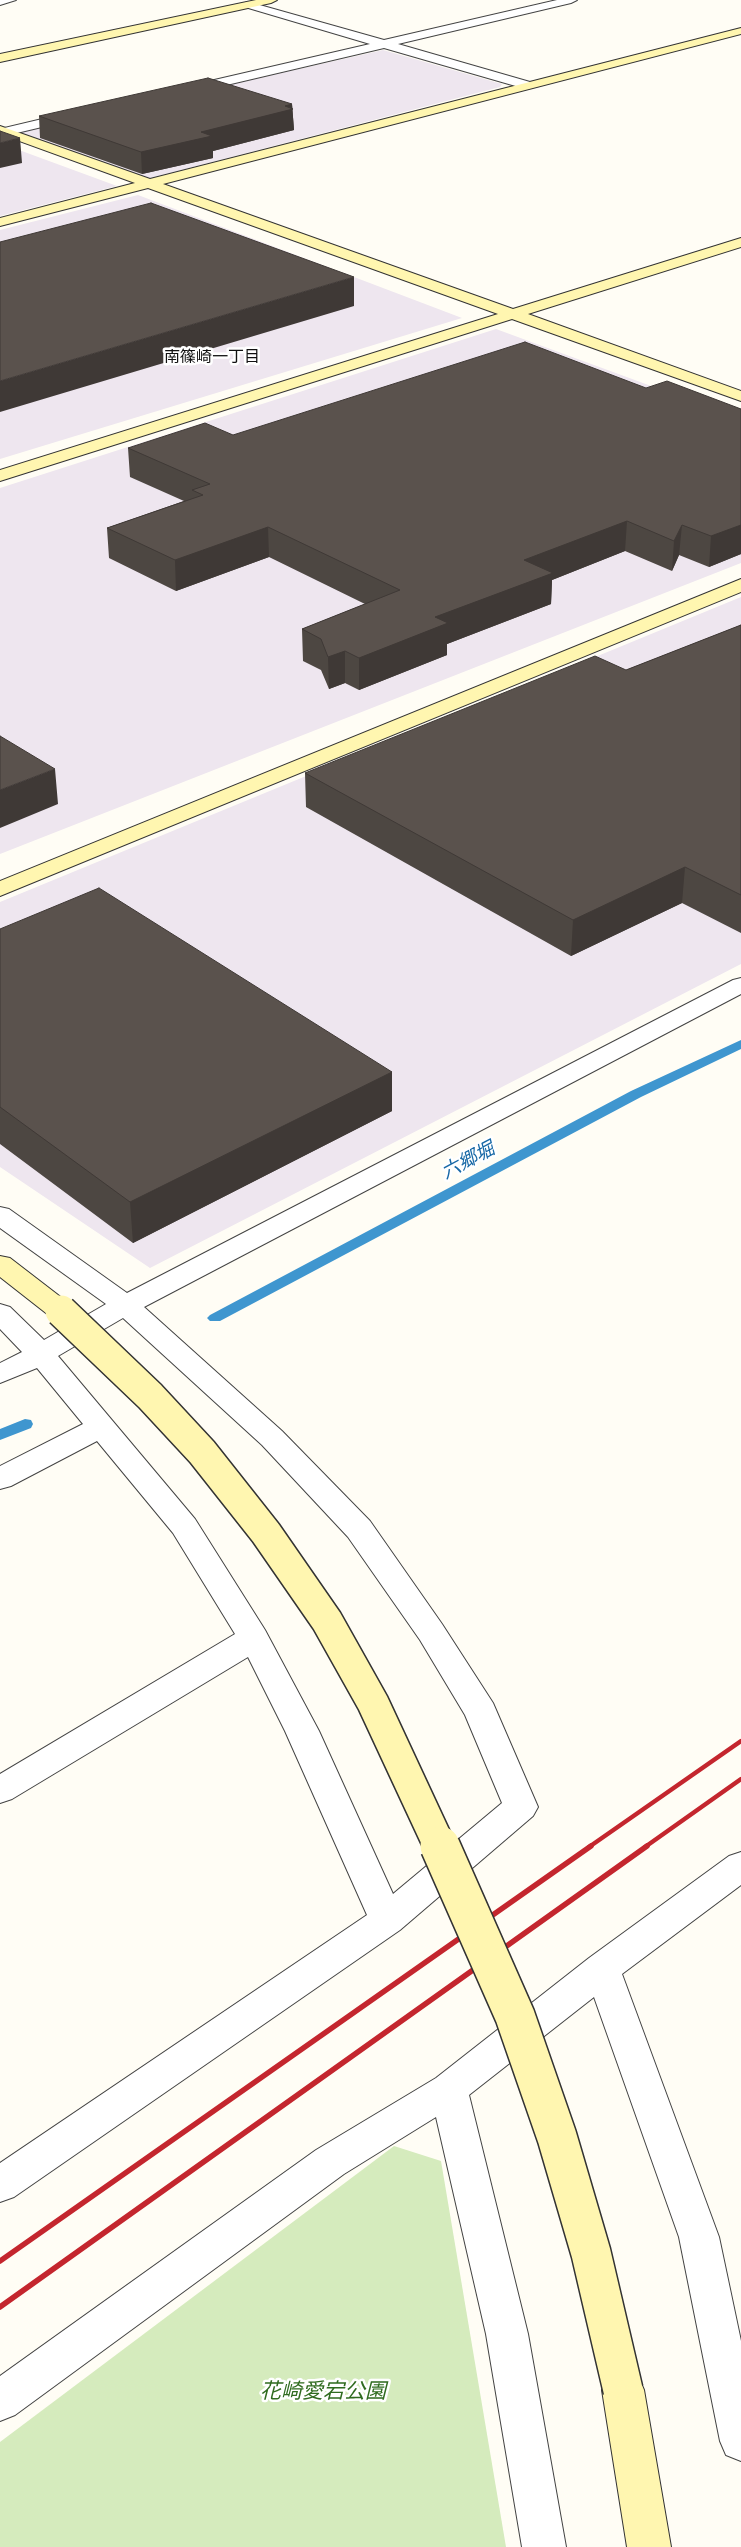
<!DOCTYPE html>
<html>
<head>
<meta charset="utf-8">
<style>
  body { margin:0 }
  canvas { display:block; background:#fffdf5 }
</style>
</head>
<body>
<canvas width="741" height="2547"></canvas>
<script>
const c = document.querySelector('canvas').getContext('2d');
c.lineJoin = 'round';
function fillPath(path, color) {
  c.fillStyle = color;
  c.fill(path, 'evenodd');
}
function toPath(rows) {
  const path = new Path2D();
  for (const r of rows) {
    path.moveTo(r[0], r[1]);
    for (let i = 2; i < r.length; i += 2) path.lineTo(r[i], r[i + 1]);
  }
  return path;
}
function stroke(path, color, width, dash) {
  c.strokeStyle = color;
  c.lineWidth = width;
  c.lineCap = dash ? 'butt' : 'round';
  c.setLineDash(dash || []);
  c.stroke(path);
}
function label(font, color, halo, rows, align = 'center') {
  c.font = font + ' "IBM Plex Serif","Noto Sans JP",serif';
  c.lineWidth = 5;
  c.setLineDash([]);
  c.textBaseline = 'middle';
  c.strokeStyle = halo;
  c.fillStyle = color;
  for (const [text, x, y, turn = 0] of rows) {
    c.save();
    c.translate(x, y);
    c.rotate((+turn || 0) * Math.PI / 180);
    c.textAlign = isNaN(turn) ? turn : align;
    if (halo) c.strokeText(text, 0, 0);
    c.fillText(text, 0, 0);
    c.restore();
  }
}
fillPath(toPath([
  [383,50,502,84,500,87,143,180,15,133],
  [0,143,117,186,0,216],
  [138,195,462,318,0,459,0,230],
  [496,329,741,419,741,563,0,854,0,488],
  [741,597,741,964,150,1268,0,1167,0,902]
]), '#eee6ef');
fillPath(toPath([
  [394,2146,441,2161,506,2547,0,2547,0,2442]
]), '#d5ebbd');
fillPath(toPath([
  [741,1040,741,1049,641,1097,220,1321,210,1321,207,1318,210,1315,631,1091,741,1040],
  [25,1419,31,1420,33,1424,31,1428,0,1440,0,1429,25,1419]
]), '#3f96cf');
const street = toPath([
  [0,0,16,0,0,5,0,0],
  [557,0,577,0,571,3,398,44,530,82,530,88,526,89,384,48,184,95,178,91,184,87,370,44,245,7,245,3,249,2,384,40,557,0],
  [76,111,80,112,82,115,80,118,4,136,0,135,0,129,76,111],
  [741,978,741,994,144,1307,282,1431,370,1521,442,1624,493,1703,538,1807,533,1816,400,1930,14,2197,0,2202,0,2163,367,1915,285,1731,248,1657,12,1799,0,1803,0,1774,235,1634,173,1533,97,1441,11,1486,0,1489,0,1466,83,1424,37,1368,0,1383,0,1363,22,1352,0,1329,0,1304,10,1307,44,1340,106,1304,0,1228,0,1207,9,1209,127,1293,733,980,741,978],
  [123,1318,262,1445,348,1537,420,1640,465,1715,502,1803,393,1894,319,1731,265,1630,195,1519,58,1356,123,1318],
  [741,1852,741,1885,622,1974,719,2237,741,2341,741,2461,726,2455,720,2441,679,2237,594,1997,469,2095,528,2334,566,2547,522,2547,486,2334,436,2117,344,2174,15,2415,0,2421,0,2376,316,2150,436,2078,589,1958,729,1856,741,1852]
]);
const secondary = toPath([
  [256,0,277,0,271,3,0,62,0,54,256,0],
  [741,28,741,34,163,184,513,309,741,238,741,247,528,314,741,391,741,401,512,319,0,481,0,470,498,314,148,188,0,226,0,218,135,183,0,134,0,126,150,179,741,28],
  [741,579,741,592,0,896,0,881,741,579],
  [0,1256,10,1258,71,1305,75,1311,71,1317,61,1320,51,1317,0,1277,0,1256],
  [623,2370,638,2376,644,2390,671,2547,627,2547,602,2390,608,2376,623,2370]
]);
stroke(street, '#444', 2);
stroke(secondary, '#333', 2);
fillPath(street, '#fff');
fillPath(secondary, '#fff6b0');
stroke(toPath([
  [589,1847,741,1741],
  [645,1847,741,1779]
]), '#c4262e', 4.5);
stroke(toPath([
  [0,2261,591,1846],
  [0,2307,647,1846]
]), '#c4262e', 5.5);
const secondaryBridgeFar1 = toPath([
  [61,1311,150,1396,202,1452,266,1533,327,1621,373,1703,440,1847]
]);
const secondaryBridge = toPath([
  [440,1846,515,2016,557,2137,591,2253,623,2390]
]);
stroke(secondaryBridgeFar1, '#333', 34, []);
stroke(secondaryBridge, '#333', 42, []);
stroke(secondaryBridgeFar1, '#fff6b0', 31);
stroke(secondaryBridge, '#fff6b0', 39);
fillPath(toPath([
  [292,104,294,130,213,151,213,158,142,174,40,138,39,116],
  [646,388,741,409,741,554,709,567,679,555,672,571,625,551,552,580,551,604,447,644,447,655,359,690,345,683,329,689,321,670,303,661,302,629,365,604,269,557,176,591,109,558,107,528,184,501,130,477,128,448,233,435],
  [741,625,741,933,682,903,571,956,306,807,305,773,626,670],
  [0,929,392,1072,392,1111,133,1243,0,1144]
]), '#4d4742');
fillPath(toPath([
  [292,104,294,130,213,151,213,158,142,174,141,152,201,132],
  [20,138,22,163,0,168,0,143],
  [354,277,354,306,0,412,0,381],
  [627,521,625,551,552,580,551,604,447,644,447,655,359,690,359,658,435,617,524,560],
  [682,525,679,555,672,571,674,541],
  [741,525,741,554,709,567,711,536],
  [268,527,269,557,176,591,175,560],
  [345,651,345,683,329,689,328,657],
  [55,769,58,804,0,828,0,790],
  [685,867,682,903,571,956,573,920],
  [392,1072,392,1111,133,1243,130,1202]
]), '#3f3936');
const building = toPath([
  [208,78,292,104,285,106,293,109,201,132,212,136,141,152,39,116,208,78],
  [0,131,20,138,0,143,0,131],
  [151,203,354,277,0,381,0,242,151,203],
  [525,342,646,388,667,381,741,409,741,525,711,536,682,525,674,541,627,521,524,560,553,573,435,617,448,623,359,658,345,651,328,657,321,639,302,629,400,590,268,527,175,560,107,528,203,495,192,490,210,484,128,448,205,423,233,435,525,342],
  [741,625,741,895,685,867,573,920,305,773,595,656,626,670,741,625],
  [0,736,55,769,0,790,0,736],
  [99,888,392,1072,130,1202,0,1107,0,929,99,888]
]);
fillPath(building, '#5a524d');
stroke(building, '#3f3936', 1);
label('16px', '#111', '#fff', [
  ["南篠崎一丁目",212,357]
]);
label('italic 19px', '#1768a6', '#fff', [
  ["六郷堀",468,1161,-28]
]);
label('italic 21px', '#2f6b1f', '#fff', [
  ["花崎愛宕公園",323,2392]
]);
</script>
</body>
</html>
